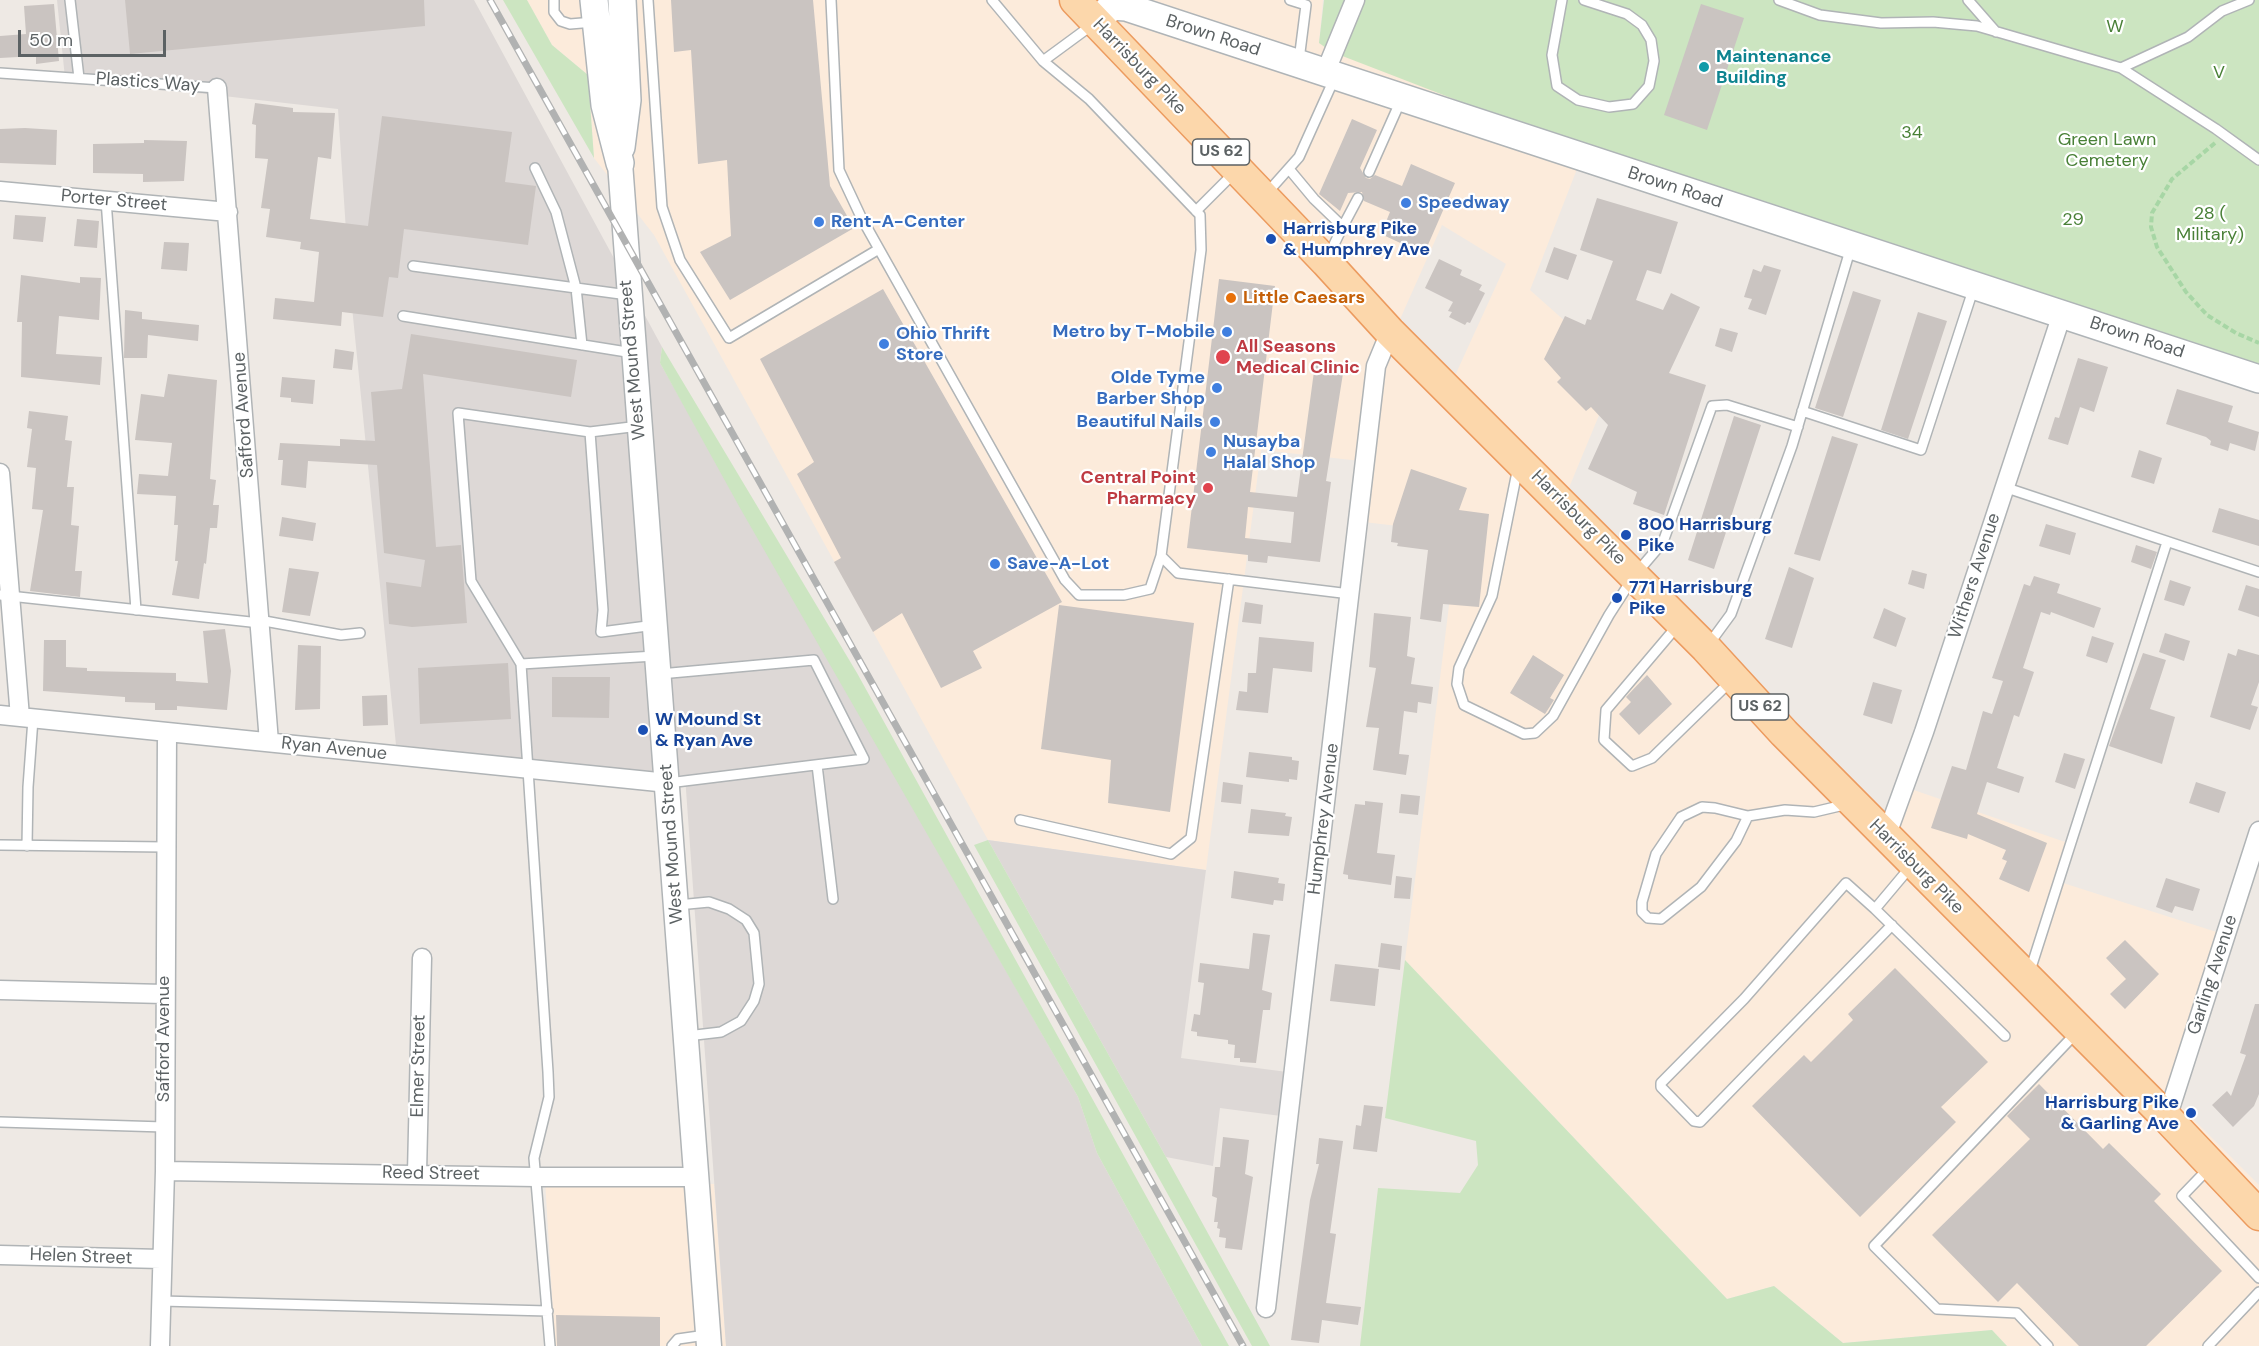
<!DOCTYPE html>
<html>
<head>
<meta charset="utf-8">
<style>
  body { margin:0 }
  #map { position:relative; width:2259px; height:1346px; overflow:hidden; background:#eee9e4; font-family:"DM Sans",sans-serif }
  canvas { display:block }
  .scale { position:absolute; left:18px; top:30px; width:148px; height:27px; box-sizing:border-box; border:3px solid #5c6264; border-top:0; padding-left:8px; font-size:18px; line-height:21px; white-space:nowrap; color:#5c6264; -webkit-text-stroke:4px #fff; paint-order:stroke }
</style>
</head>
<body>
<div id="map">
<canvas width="2259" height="1346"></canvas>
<div class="scale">50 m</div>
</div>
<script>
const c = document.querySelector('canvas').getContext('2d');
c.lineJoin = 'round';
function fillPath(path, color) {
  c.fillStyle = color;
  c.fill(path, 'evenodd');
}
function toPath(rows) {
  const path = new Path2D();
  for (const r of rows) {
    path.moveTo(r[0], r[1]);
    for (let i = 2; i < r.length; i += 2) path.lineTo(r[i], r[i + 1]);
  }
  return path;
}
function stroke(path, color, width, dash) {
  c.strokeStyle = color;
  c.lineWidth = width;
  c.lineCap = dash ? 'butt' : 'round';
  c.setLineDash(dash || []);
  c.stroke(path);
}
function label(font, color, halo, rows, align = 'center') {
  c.font = font + ' "DM Sans",sans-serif';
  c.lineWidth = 4.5;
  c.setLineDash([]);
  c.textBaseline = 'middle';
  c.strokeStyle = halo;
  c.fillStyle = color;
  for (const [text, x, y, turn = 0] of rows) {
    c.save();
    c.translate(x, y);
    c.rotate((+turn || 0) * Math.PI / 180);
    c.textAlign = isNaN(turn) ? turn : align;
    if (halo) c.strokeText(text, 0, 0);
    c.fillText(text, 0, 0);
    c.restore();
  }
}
fillPath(toPath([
  [527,0,1323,0,1319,43,1589,138,1530,290,1585,339,1624,355,1561,507,1885,838,1905,787,2071,844,2060,882,2229,936,2174,1100,2259,1185,2259,1346,2007,1346,1992,1330,1843,1343,1774,1286,1727,1299,1405,960,1458,533,1355,521,1361,461,1261,450,1206,870,988,840,654,235,594,158,588,75,552,45],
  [1442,225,1506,264,1448,391,1393,335],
  [545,1180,714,1184,726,1346,555,1346]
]), '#fcebdb');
fillPath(toPath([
  [57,0,474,0,662,347,660,363,1078,1097,1097,1153,1202,1346,726,1346,685,776,396,745,349,277,338,109,65,78],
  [988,840,1206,870,1181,1058,1287,1072,1281,1116,1220,1108,1213,1166,1166,1157]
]), '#ddd8d6');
fillPath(toPath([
  [503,0,527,0,552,45,588,75,594,158],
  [1324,0,2259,0,2259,366,1490,113,1332,52,1319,43],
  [662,347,857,673,1229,1346,1202,1346,1097,1153,1078,1097,740,508,660,363],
  [988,840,1166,1157,1270,1346,1252,1346,974,845],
  [1405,960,1727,1299,1774,1286,1843,1343,1992,1330,2007,1346,1360,1346,1378,1188,1460,1193,1478,1165,1476,1141,1385,1118]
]), '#cce5c1');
fillPath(toPath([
  [125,0,424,0,425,26,130,54],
  [671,0,813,0,830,186,854,228,730,300,700,252,731,236,727,160,698,164,691,50,674,52],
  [54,4,59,61,36,64,36,56,0,58,0,36,26,34,24,6],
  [1701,4,1744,18,1707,130,1664,115],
  [255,103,293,108,293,112,335,113,331,159,318,157,310,219,368,226,382,116,512,132,505,182,536,186,528,245,404,229,398,278,389,277,383,317,342,312,341,326,273,319,275,298,314,302,319,252,300,249,301,242,266,237,270,209,261,208,268,159,255,158,256,125,252,124],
  [1352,119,1377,130,1360,168,1366,178,1370,179,1375,175,1402,186,1411,164,1455,183,1424,254,1381,234,1390,212,1364,201,1362,192,1348,193,1340,211,1319,194],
  [25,128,57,130,56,165,0,163,0,129],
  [144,140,187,141,184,181,143,182,143,174,93,173,93,144,144,143],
  [1597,198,1678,222,1661,274,1647,270,1636,300,1663,310,1671,293,1700,307,1669,373,1706,385,1664,515,1633,504,1637,492,1588,469,1608,425,1591,407,1586,411,1557,382,1561,378,1544,359,1565,316,1585,325,1587,319,1591,320,1613,261,1580,250],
  [15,215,46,217,43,242,13,239],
  [77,219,99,221,97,248,74,246],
  [164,242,189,243,187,271,161,269],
  [1554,247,1577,255,1568,280,1545,272],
  [1439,259,1462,270,1460,275,1482,285,1479,290,1485,293,1470,323,1467,322,1465,325,1449,317,1452,312,1448,311,1453,302,1425,288],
  [1764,265,1781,270,1766,315,1748,309,1752,299,1744,297,1753,269,1761,272],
  [21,275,80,283,80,277,101,278,99,320,59,316,56,354,102,357,100,385,21,377,22,322,17,322],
  [1219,279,1275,286,1250,492,1297,497,1315,364,1344,367,1326,481,1331,482,1320,562,1268,556,1267,563,1248,561,1248,555,1187,548],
  [1248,507,1294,512,1291,543,1245,538],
  [883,289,1062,602,973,651,982,668,941,688,902,613,873,632,834,562,841,558,797,474,814,462,760,359],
  [1853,291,1881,300,1843,417,1815,408],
  [125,310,142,312,142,319,199,325,198,341,148,335,147,358,124,358],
  [1918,312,1947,321,1908,439,1881,430],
  [1720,328,1738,333,1732,352,1715,346],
  [411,334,577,360,571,397,423,374,436,547,461,545,467,623,412,627,389,624,386,582,421,587,425,560,384,553,377,465,308,461,306,488,281,485,283,460,278,460,280,443,340,446,340,439,375,441,371,392,402,389],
  [335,349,354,352,352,370,333,368],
  [2078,358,2108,367,2094,412,2080,407,2068,445,2048,439,2055,417,2059,418],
  [168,374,217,380,210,479,216,480,213,505,219,505,217,528,210,528,206,564,204,563,199,599,172,595,178,561,175,561,178,525,174,525,176,496,137,494,139,474,168,476,172,443,135,440,141,394,164,397],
  [282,377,315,380,313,404,291,402,291,398,280,397],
  [2177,389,2233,406,2228,422,2259,432,2255,451,2230,443,2228,451,2210,445,2211,441,2206,437,2166,424],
  [29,411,68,416,65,440,72,441,67,487,74,487,71,525,79,526,75,571,82,571,80,597,30,591,43,510,32,509,36,468,27,467,32,429,27,428],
  [1734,416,1761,425,1714,569,1688,560],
  [1832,436,1858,444,1820,561,1794,554],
  [2139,450,2162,458,2154,484,2131,477],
  [1411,469,1467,488,1459,510,1489,514,1479,607,1443,604,1441,622,1420,619,1428,550,1397,546,1398,543,1391,542,1393,524],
  [2219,508,2259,520,2259,546,2212,532],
  [282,517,316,523,313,541,279,536],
  [2046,524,2076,533,2070,555,2039,546],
  [2136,545,2157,552,2151,569,2131,562],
  [1789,567,1814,578,1792,648,1765,639],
  [289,568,319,572,310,616,282,612],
  [1912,570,1927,574,1924,589,1908,584],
  [2034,576,2060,584,2057,593,2101,608,2094,628,2051,612,2050,615,2041,612,2023,668,2034,672,2019,717,2014,715,1997,768,2024,777,2019,793,1987,782,1977,814,2047,843,2029,892,1999,879,2007,861,2002,859,2006,850,1968,834,1967,839,1931,828,1952,766,1966,770,1983,711,1992,714,2003,681,1992,678,2024,584,2030,586],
  [2170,580,2191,587,2184,606,2164,600],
  [2246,585,2259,589,2259,617,2238,610],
  [1245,602,1263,605,1261,624,1242,622],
  [1059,605,1194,623,1170,812,1108,803,1111,760,1041,749],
  [1884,608,1906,618,1896,647,1873,638],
  [1374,613,1411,617,1407,656,1415,658,1411,684,1433,687,1431,704,1418,702,1417,713,1404,711,1399,754,1409,755,1406,775,1373,770,1379,728,1366,727,1376,668,1369,667],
  [225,629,231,671,227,710,177,706,177,710,155,710,155,703,125,702,125,697,43,691,44,640,66,640,66,667,87,668,87,671,176,673,176,681,208,683,203,631],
  [2165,633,2190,641,2184,661,2159,652],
  [2092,636,2114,643,2107,663,2086,656],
  [1259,637,1314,642,1312,672,1273,668,1268,713,1236,710,1239,691,1247,692,1248,673,1256,673],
  [298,645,321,646,320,709,295,710],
  [2238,649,2259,655,2259,682,2251,705,2258,707,2250,730,2210,717,2228,653,2236,656],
  [2143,653,2166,660,2150,709,2175,717,2162,764,2109,746],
  [1533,655,1564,675,1550,698,1554,700,1545,714,1510,693],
  [508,663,511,719,420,724,418,668],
  [1647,675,1672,704,1639,735,1619,714,1631,702,1626,697],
  [552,677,610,677,609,718,552,717],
  [1873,682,1902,690,1892,724,1863,715],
  [387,695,388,725,363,726,362,696],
  [1249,752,1292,757,1292,760,1299,761,1297,780,1289,779,1289,782,1246,777],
  [2064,753,2085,759,2075,789,2055,782],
  [1223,782,1243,785,1241,804,1221,802],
  [2196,782,2226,792,2219,813,2189,803],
  [1401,794,1420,796,1418,815,1399,813],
  [1365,801,1383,803,1377,853,1395,855,1391,885,1348,879,1348,875,1343,874,1355,804,1365,805],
  [1251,809,1286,813,1285,816,1292,817,1289,836,1248,833],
  [1234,871,1279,878,1278,883,1285,884,1283,901,1274,900,1273,905,1231,898],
  [1396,876,1412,878,1410,899,1394,898],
  [2166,878,2200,889,2193,911,2175,906,2172,913,2156,907],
  [1253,933,1270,935,1262,990,1272,993,1270,1010,1263,1010,1256,1063,1240,1062,1240,1058,1234,1058,1235,1045,1228,1044,1228,1040,1197,1036,1197,1032,1191,1031,1194,1014,1200,1015,1204,983,1198,982,1200,963,1249,969],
  [2125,940,2159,974,2125,1009,2110,994,2126,979,2106,958],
  [1381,943,1402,946,1400,970,1378,967],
  [1335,964,1379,969,1375,1006,1330,1001],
  [1895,968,1988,1062,1941,1107,1956,1122,1860,1217,1752,1106,1804,1055,1811,1062,1853,1020,1848,1014],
  [2255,1004,2259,1004,2259,1094,2254,1106,2233,1127,2212,1105,2227,1091,2231,1096,2246,1055,2240,1053],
  [2039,1084,2103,1149,2109,1143,2161,1194,2154,1201,2222,1271,2146,1346,2079,1346,2017,1283,1998,1302,1932,1235,2030,1139,2007,1116],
  [1364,1105,1383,1107,1377,1152,1353,1149,1356,1125,1361,1126],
  [1223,1137,1249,1140,1245,1174,1253,1177,1242,1250,1225,1248,1226,1238,1219,1237,1220,1229,1217,1228,1218,1222,1214,1222,1217,1198,1212,1196,1215,1167,1220,1167],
  [1319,1138,1343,1141,1330,1233,1336,1234,1326,1303,1361,1307,1358,1325,1322,1320,1319,1343,1291,1340,1310,1200,1319,1164,1316,1164],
  [556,1315,660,1317,660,1346,557,1346]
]), '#cac4c1');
const service = toPath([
  [70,0,79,78],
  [554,0,554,12,561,21,570,24,594,22],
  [648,0,662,207,680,260,729,338,879,249],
  [831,0,839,170,861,217,1065,580,1079,595,1124,595,1150,589,1161,556],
  [992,0,1043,61,1089,99,1200,215,1201,250,1161,556,1178,573,1350,594],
  [1290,0,1306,5,1299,60],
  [1562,0,1552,55,1557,86,1578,100,1609,107,1633,104,1649,86,1654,61,1651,40,1642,25,1627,14,1584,0],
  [1779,0,1820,15,1881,23,1933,22,1977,26,2121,68,2216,129,2259,160],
  [1968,0,1996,32],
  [1043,61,1092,25],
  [2121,68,2188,37,2222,11,2249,0],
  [0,73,217,88],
  [535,168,556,212,576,288,582,345],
  [1289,169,1314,199,1340,224,1341,230,1328,257],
  [1369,172,1401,100],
  [1267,193,1299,157,1335,77],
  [106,200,136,610],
  [1196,211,1236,171],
  [1341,230,1358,198],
  [413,266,628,295],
  [403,316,633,353],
  [1802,411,1921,450,1974,287],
  [639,426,590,432,603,610,601,632,655,625],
  [1518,467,1492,596,1459,668,1457,684,1464,705,1524,734,1535,733,1553,716,1609,615,1634,576,1663,542,1712,406,1727,405,1798,427],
  [2004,487,2259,572],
  [0,595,260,623],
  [259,620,341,635,360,633],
  [1678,625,1606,710,1604,740,1632,766,1652,758,1732,680],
  [1709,644,1731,614,1792,446,1851,247],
  [521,664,471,581,458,413,590,432],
  [660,674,814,660,864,759,668,783],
  [817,765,833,899],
  [1748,816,1715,808,1702,807,1681,817,1656,854,1642,902,1642,912,1648,918,1661,919,1701,887,1736,841,1748,816,1785,810,1814,812,1848,804],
  [1020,820,1171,854,1191,838,1229,579],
  [0,845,165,847],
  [27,846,28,787,33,719],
  [1912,865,1875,909,2005,1036],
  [678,905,709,902,729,909,746,920,754,933,759,984,754,1001,741,1021,721,1032,687,1036],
  [1875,909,1846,883,1744,999,1661,1083,1661,1087,1694,1121,1700,1122,1892,925],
  [2029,974,2167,542],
  [0,1122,164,1127],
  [2210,1167,2182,1196,2259,1278],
  [161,1301,548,1311],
  [550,1346,534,1158,549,1097,548,1072,521,664,655,656],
  [672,1346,678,1339,706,1335],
  [2048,1346,2017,1313,1937,1309,1874,1246,2077,1032],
  [2208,1346,2259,1292]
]);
const minor = toPath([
  [1325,73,1355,0],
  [217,88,269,742],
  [0,191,228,212],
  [0,473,20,717],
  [0,715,668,783],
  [1886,837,1924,732,2062,314],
  [0,990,164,994],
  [2167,1118,2259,831],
  [165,1171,536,1177,697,1177],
  [417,1173,422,958],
  [0,1255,161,1259],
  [1266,1308,1376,366,1390,332],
  [160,1346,165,1171,167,732]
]);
const tertiary = toPath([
  [620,163,709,1346]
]);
const secondary = toPath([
  [594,0,605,105,620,163],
  [1096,22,1112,6,1126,7,2259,379],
  [621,147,627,100,622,0]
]);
const primary = toPath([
  [1075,0,1326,262,1390,332,1706,648,1784,733,2167,1118,2259,1215]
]);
stroke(service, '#b0b4b6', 12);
stroke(minor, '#b0b4b6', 21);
stroke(tertiary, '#b0b4b6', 27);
stroke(secondary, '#afb4b7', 30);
stroke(primary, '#ec9b5f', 33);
stroke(toPath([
  [2215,143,2172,179,2152,213,2151,227,2157,247,2186,292,2207,315,2236,333,2259,343]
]), '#a7d6a5', 4, [6, 3]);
stroke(service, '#fff', 9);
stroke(minor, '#fff', 18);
stroke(tertiary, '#fff', 24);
stroke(secondary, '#fff', 27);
stroke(primary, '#fcd7ab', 30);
const rail = toPath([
  [490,0,1243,1346]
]);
stroke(rail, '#b1b2b2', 7);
stroke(rail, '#fff', 4.5, [14]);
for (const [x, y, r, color] of [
  [1704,67,6,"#0f9aa8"],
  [1406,203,6,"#3f7fe0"],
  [819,222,6,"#3f7fe0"],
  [1271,239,6,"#1a4fb4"],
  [1231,298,6,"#e8710a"],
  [1227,332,6,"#3f7fe0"],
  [884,344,6,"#3f7fe0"],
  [1223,357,8,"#e0444e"],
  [1217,388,6,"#3f7fe0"],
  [1215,422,6,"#3f7fe0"],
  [1211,452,6,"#3f7fe0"],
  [1208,488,6,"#e0444e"],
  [1626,535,6,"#1a4fb4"],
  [995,564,6,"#3f7fe0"],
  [1617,598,6,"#1a4fb4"],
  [643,730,6,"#1a4fb4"],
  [2191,1113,6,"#1a4fb4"]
]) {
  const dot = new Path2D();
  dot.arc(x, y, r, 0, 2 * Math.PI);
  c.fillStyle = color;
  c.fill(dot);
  stroke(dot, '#fff', 2);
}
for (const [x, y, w] of [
  [1221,152,57],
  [1760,707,57]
]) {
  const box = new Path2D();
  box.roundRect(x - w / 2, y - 13, w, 26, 4.5);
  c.fillStyle = '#fff';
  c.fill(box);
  stroke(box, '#5c6264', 1.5);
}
label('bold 16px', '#5c6264', null, [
  ["US 62",1221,152],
  ["US 62",1760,707]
]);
label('18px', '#498037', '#fff', [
  ["W",2115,27],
  ["V",2219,73],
  ["34",1912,133],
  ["Green Lawn",2107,140],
  ["Cemetery",2107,161],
  ["28 (",2210,214],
  ["Military)",2210,235],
  ["29",2073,220]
]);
label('18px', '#5c6264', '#fff', [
  ["Brown Road",1213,36,18],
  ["Harrisburg Pike",1139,67,46],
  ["Plastics Way",148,83,4],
  ["Brown Road",1675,188,18],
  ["Porter Street",114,201,5],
  ["Brown Road",2137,338,18],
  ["West Mound Street",633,360,-95],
  ["Safford Avenue",244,415,-94],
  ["Harrisburg Pike",1578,518,45],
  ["Withers Avenue",1975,576,-72],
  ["Ryan Avenue",334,749,6],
  ["Humphrey Avenue",1324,819,-83],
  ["West Mound Street",672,844,-94],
  ["Harrisburg Pike",1916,867,45],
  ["Garling Avenue",2213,975,-72],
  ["Safford Avenue",164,1039,-90],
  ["Elmer Street",419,1066,-89],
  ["Reed Street",431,1174,1],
  ["Helen Street",81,1257,2]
]);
label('bold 18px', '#0d838f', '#fff', [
  ["Maintenance",1716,57],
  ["Building",1716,78]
], 'left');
label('bold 18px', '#366cbe', '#fff', [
  ["Speedway",1418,203],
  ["Rent-A-Center",831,222],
  ["Metro by T-Mobile",1215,332,"right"],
  ["Ohio Thrift",896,334],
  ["Store",896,355],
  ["Olde Tyme",1205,378,"right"],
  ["Barber Shop",1205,399,"right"],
  ["Beautiful Nails",1203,422,"right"],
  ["Nusayba",1223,442],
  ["Halal Shop",1223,463],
  ["Save-A-Lot",1007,564]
], 'left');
label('bold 18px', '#164399', '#fff', [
  ["Harrisburg Pike",1283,229],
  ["& Humphrey Ave",1283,250],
  ["800 Harrisburg",1638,525],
  ["Pike",1638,546],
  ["771 Harrisburg",1629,588],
  ["Pike",1629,609],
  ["W Mound St",655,720],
  ["& Ryan Ave",655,741],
  ["Harrisburg Pike",2179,1103,"right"],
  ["& Garling Ave",2179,1124,"right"]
], 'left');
label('bold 18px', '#c56008', '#fff', [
  ["Little Caesars",1243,298]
], 'left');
label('bold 18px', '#be3a42', '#fff', [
  ["All Seasons",1236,347],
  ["Medical Clinic",1236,368],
  ["Central Point",1196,478,"right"],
  ["Pharmacy",1196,499,"right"]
], 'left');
</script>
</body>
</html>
